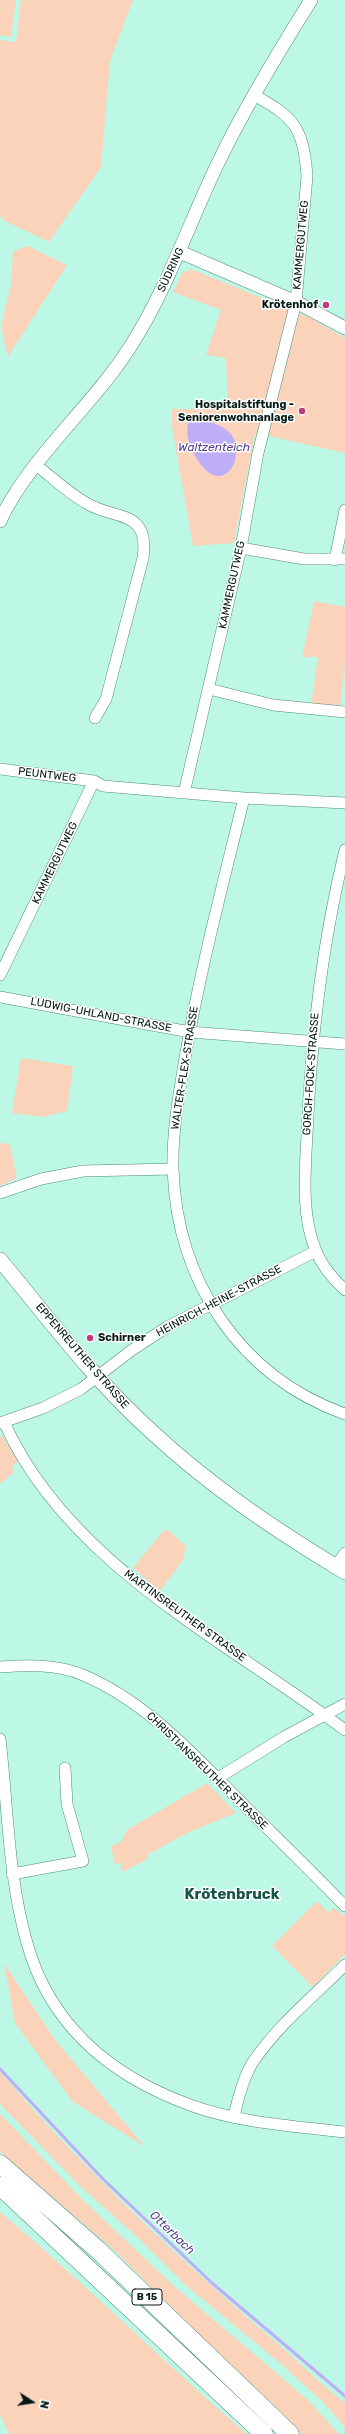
<!DOCTYPE html>
<html>
<head>
<meta charset="utf-8">
<style>
	body { margin:0 }
	#map { position:relative; width:345px; height:2434px; overflow:hidden; background:#bcf8e5; font-family:Rubik,sans-serif }
	canvas { display:block }
	.north { position:absolute; left:12px; top:2382px; width:40px; height:40px; -webkit-text-stroke:3px #fff; paint-order:stroke; rotate:102deg; font-size:11px; font-weight:700; line-height:16px; text-align:center; color:#031a14 }
	.north::after { content:''; display:block; margin:auto; width:14px; height:18px; background:#031a14; clip-path:polygon(50% 0,100% 100%,50% 72%,0 100%) }
</style>
</head>
<body>
<div id="map">
<canvas width="345" height="2434"></canvas>
<div class="north">N</div>
</div>
<script>
const ctx = document.querySelector('canvas').getContext('2d');
ctx.lineJoin = 'round';
function fillPath(path, color) { ctx.fillStyle = color; ctx.fill(path, 'evenodd'); }
function strokePath(path, color, width, dash) { ctx.strokeStyle = color; ctx.lineWidth = width; ctx.lineCap = dash ? 'butt' : 'round'; ctx.setLineDash(dash || []); ctx.stroke(path); }
function drawText(font, color, halo, rows, align = 'center') {
  ctx.font = font + ' Rubik,sans-serif'; ctx.lineWidth = 3; ctx.setLineDash([]); ctx.textBaseline = 'middle'; ctx.strokeStyle = halo; ctx.fillStyle = color; for (const [text, x, y, turn = 0] of rows) {
    ctx.save(); ctx.translate(x, y); ctx.rotate((+turn || 0) * Math.PI / 180); ctx.textAlign = isNaN(turn) ? turn : align; if (halo) ctx.strokeText(text, 0, 0); ctx.fillText(text, 0, 0); ctx.restore();
  }
}
fillPath(new Path2D(`
	M0,0h16l-5,37 -11,-2z
	M21,0h112l-23,61 -9,106 -52,75 -46,-22 -3,-5v-175l16,2z
	M28,246l39,19 -59,92 -7,-30 10,-42 2,-34z
	M191,269l120,49 34,20v115l-90,-20 -21,110 -41,3 -21,-119v-18h56l-2,-51 -20,-3 15,-45 -48,-18 9,-19z
	M314,601l31,6v55l-5,45 -29,-2 7,-48h-16z
	M21,1058l52,8 -6,45 -23,6 -32,-4z
	M0,1143l10,1 7,34 -17,8z
	M0,1436l3,1 15,25 -6,5 2,5 -14,12z
	M164,1530h4l18,16 -3,14 -23,31 -27,-23z
	M207,1783l29,30 -49,20 -40,22 1,4 -26,13 -2,-10 -5,3 -4,-19 10,-4 6,-12z
	M317,1901l11,11 6,-4 11,9v37l-32,33 -41,-41z
	M4,1963l52,78 89,106 -73,-46 -57,-78z
	M0,2072c85,99 180,188 279,273 22,19 43,40 66,58v24l-23,-26 -42,-38 -92,-76 -53,-52 -55,-49 -80,-82z
	M0,2114l84,87 91,86 133,113 31,34h-37l-30,-26 -157,-157 -115,-99z
	M0,2212c85,71 163,150 247,222h-238l-9,-19z`), '#fad3ba');
fillPath(new Path2D(`
	M189,416c9,0 15,3 24,7 5,2 12,5 16,9 20,19 -4,68 -30,30 -11,-16 -14,-27 -10,-46z`), '#bdaef7');
strokePath(new Path2D(`
	M0,2069l102,109 110,105 133,113`), '#bdaef7', 3);
const minor = new Path2D(`
	M36,465c17,13 33,29 52,39 27,16 62,5 55,54l-37,141 -11,19
	M241,548l63,11h41
	M335,560l10,-50
	M209,689l64,16 72,7
	M0,769l94,12 9,5 141,12 101,5
	M184,793l57,-245 17,-95 38,-151 11,-126c-4,-49 -12,-58 -53,-81
	M244,798c-21,86 -44,172 -59,260 -6,36 -13,75 -12,111 4,112 66,207 172,245
	M345,850c-23,94 -34,188 -38,285 -2,37 -6,81 9,116 6,15 17,28 29,39
	M0,975l94,-194
	M0,997l190,35 155,12
	M0,1193l41,-14 42,-8 90,-2
	M4,1422c63,142 223,219 341,308
	M0,1423l43,-15 38,-19 51,-39 35,-23 149,-76
	M336,1566l9,-13
	M0,1667c28,-2 57,-3 83,8 62,26 109,78 155,124 36,36 72,71 107,107
	M0,1739c8,68 8,138 27,204 23,83 84,133 163,162 49,18 104,21 155,27
	M218,1778l66,-41 61,-33
	M12,1874l71,-13 -16,-57 -2,-36
	M234,2117c4,-19 9,-39 19,-55 25,-37 61,-66 92,-97`);
const tertiary = new Path2D(`
	M180,252l116,50 49,26
	M0,521c29,-63 92,-114 130,-174 38,-59 59,-125 90,-188 26,-54 59,-108 91,-159`);
const secondary = new Path2D(`
	M0,1260c49,59 95,121 152,172 59,55 125,99 193,140`);
const trunk = new Path2D(`
	M0,2164l98,86 192,184
	M0,2186l264,248`);
strokePath(minor, '#508a79', 12);
strokePath(tertiary, '#508a79', 14);
strokePath(secondary, '#508a79', 16);
strokePath(trunk, '#508a79', 19);
strokePath(minor, '#fff', 11);
strokePath(tertiary, '#fff', 13);
strokePath(secondary, '#fff', 15);
strokePath(trunk, '#fff', 18);
for (const [x, y, r, color] of [
	[326,305,4,"#c03b7e"],
	[302,411,4,"#c03b7e"],
	[90,1338,4,"#c03b7e"]
]) { const dot = new Path2D(); dot.arc(x, y, r, 0, 2 * Math.PI); ctx.fillStyle = color; ctx.fill(dot); strokePath(dot, '#fff', 1.5); }
for (const [x, y, w] of [
	[147,2297,30]
]) { const box = new Path2D(); box.roundRect(x - w / 2, y - 8, w, 16, 3); ctx.fillStyle = '#fff'; ctx.fill(box); strokePath(box, '#031a14', 1); }
drawText('bold 10px', '#031a14', null, [
	["B 15",147,2297]
]);
drawText('11px', '#031a14', '#fff', [
	["KAMMERGUTWEG",301,245,-85],
	["SÜDRING",171,270,-65],
	["KAMMERGUTWEG",232,585,-78],
	["PEUNTWEG",47,775,7],
	["KAMMERGUTWEG",55,863,-64],
	["LUDWIG-UHLAND-STRASSE",101,1015,11],
	["WALTER-FLEX-STRASSE",185,1068,-81],
	["GORCH-FOCK-STRASSE",311,1074,-86],
	["HEINRICH-HEINE-STRASSE",219,1301,-28],
	["EPPENREUTHER STRASSE",82,1356,49],
	["MARTINSREUTHER STRASSE",185,1616,36],
	["CHRISTIANSREUTHER STRASSE",207,1771,44]
]);
drawText('bold 11px', '#031a14', '#fff', [
	["Krötenhof",318,305],
	["Hospitalstiftung -",294,405],
	["Seniorenwohnanlage",294,418],
	["Schirner",98,1338,"left"]
], 'right');
drawText('italic 12px', '#563e92', '#fff', [
	["Waltzenteich",214,448],
	["Otterbach",172,2233,44]
]);
drawText('bold 15px', '#175446', '#fff', [
	["Krötenbruck",232,1895]
]);
</script>
</body>
</html>
